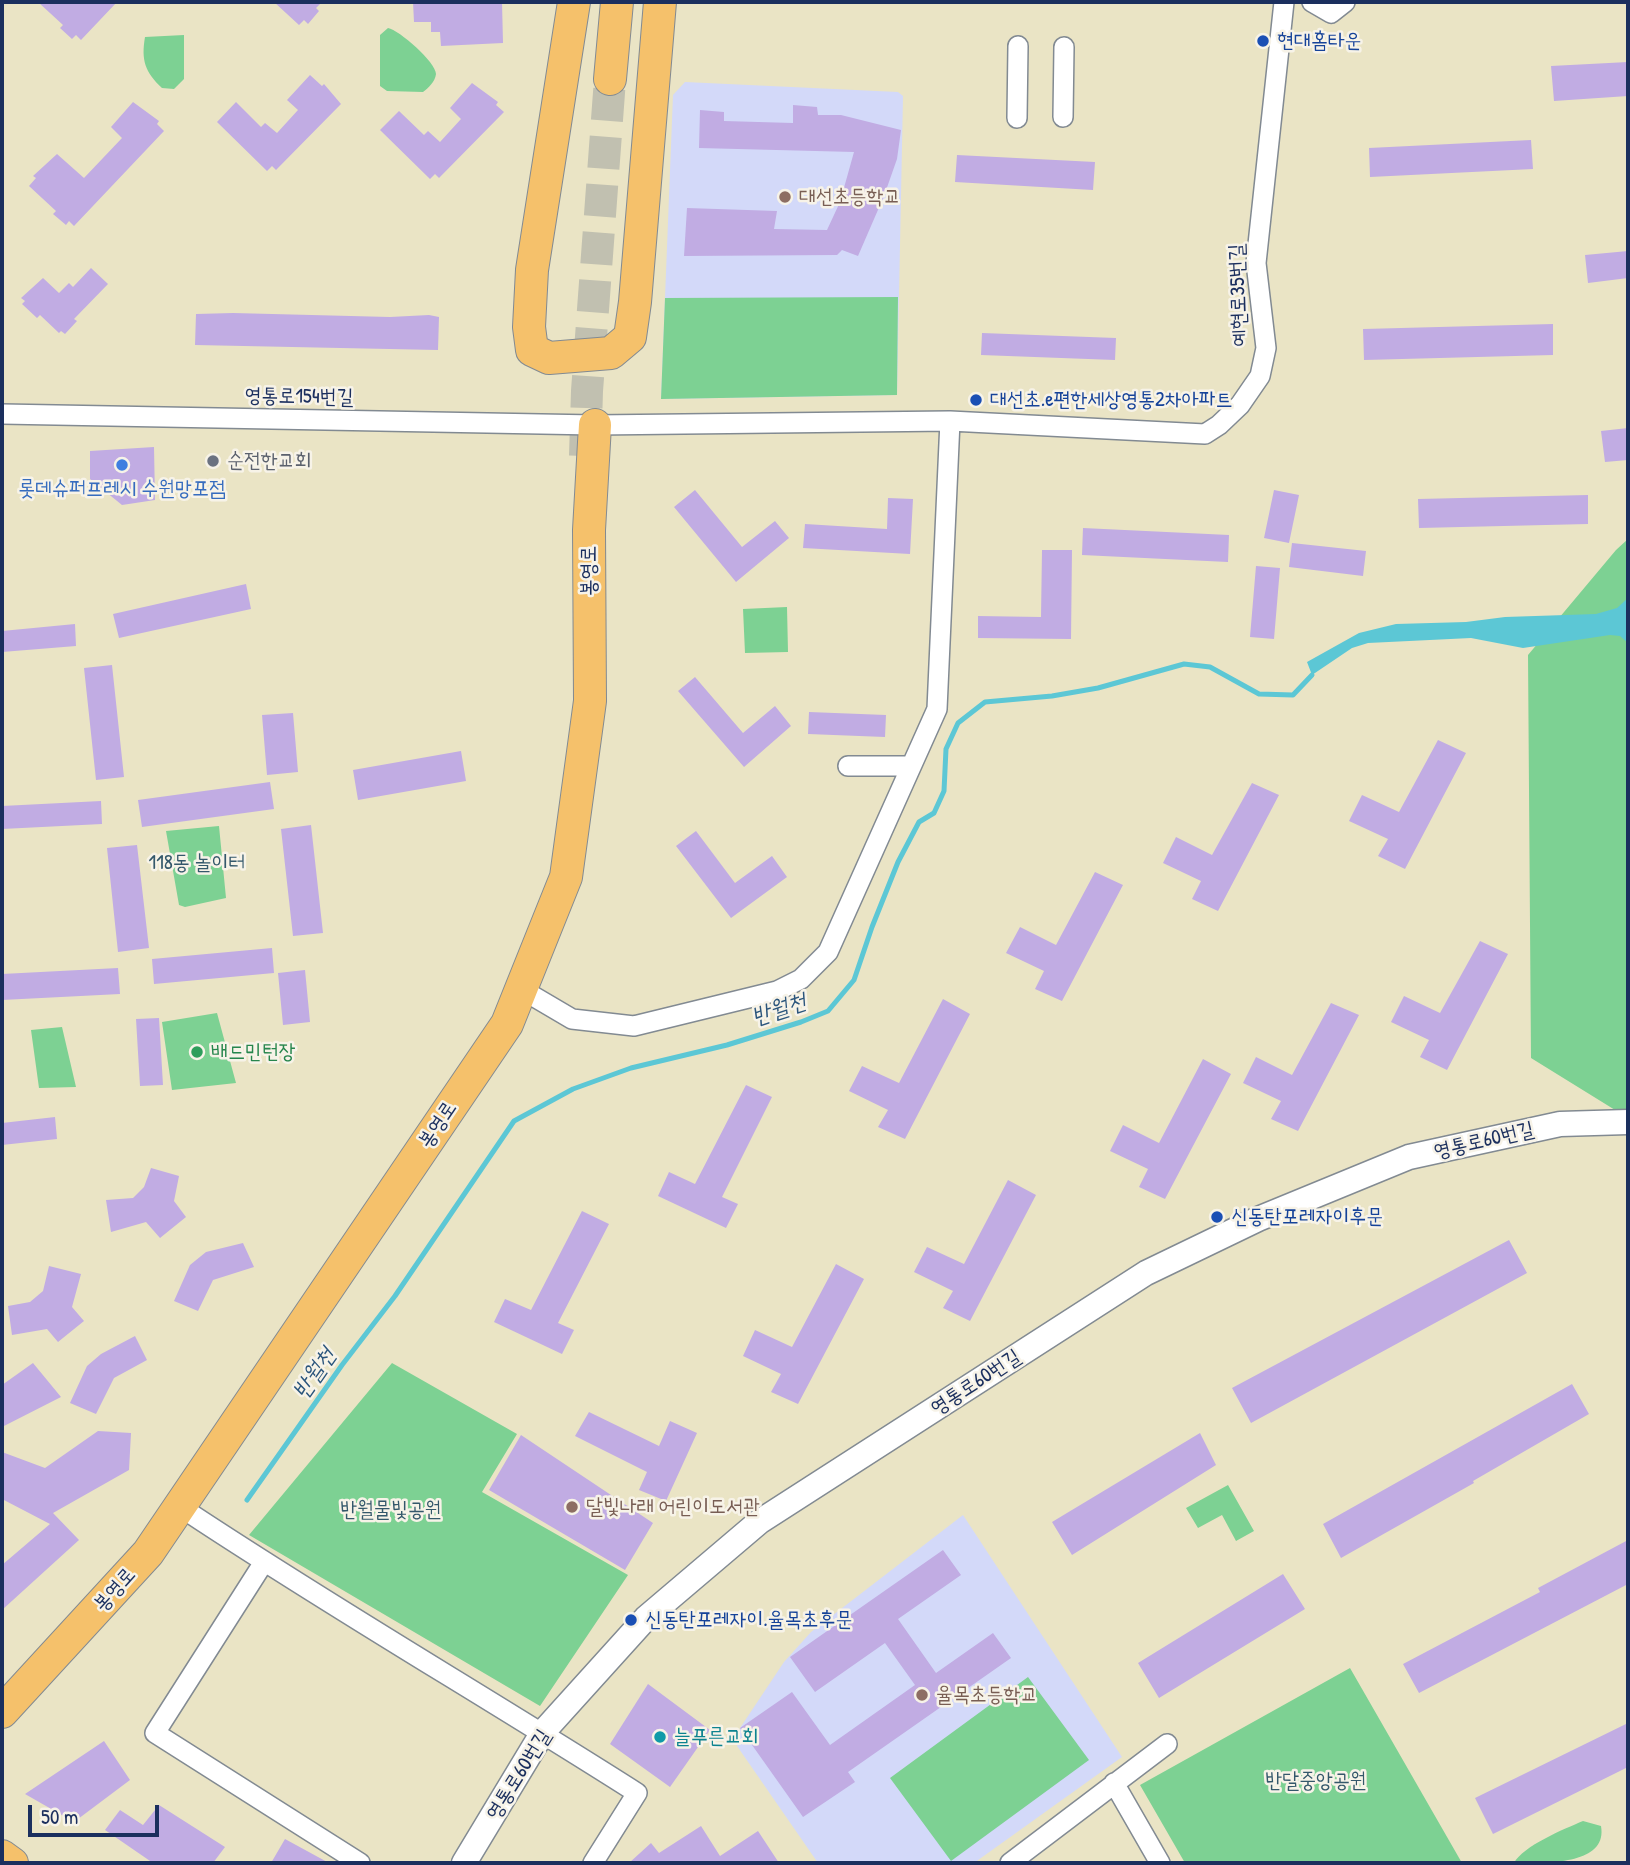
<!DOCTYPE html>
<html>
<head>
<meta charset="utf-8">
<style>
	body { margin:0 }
	#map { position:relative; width:1630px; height:1865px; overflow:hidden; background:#eae4c5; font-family:"Patrick Hand",sans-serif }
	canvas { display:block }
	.frame { position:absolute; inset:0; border:4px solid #1b2f5e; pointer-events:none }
	.scale { position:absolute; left:28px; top:1805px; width:131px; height:32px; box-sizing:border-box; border:4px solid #1b2f5e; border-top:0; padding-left:9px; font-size:21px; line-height:24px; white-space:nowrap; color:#1b2f5e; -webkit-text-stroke:5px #f7f3e8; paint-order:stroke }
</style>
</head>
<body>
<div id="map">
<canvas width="1630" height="1865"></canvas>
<div class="frame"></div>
<div class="scale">50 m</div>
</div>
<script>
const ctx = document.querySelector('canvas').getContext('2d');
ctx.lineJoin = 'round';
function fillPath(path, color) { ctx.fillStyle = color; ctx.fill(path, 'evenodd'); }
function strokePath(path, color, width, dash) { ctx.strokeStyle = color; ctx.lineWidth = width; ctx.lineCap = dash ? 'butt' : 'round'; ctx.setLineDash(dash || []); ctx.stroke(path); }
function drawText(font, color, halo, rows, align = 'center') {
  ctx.font = font + ' "Patrick Hand","Poor Story",sans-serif'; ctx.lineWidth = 5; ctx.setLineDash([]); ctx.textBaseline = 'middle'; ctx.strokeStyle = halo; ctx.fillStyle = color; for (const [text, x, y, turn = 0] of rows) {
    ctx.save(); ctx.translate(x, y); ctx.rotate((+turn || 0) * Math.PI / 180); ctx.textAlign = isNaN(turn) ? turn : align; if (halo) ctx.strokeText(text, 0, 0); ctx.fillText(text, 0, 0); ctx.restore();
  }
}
fillPath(new Path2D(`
	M685,82l213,10 5,4 -6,299 -236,4 12,-304z
	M963,1515l159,242 -148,106h-156l-81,-117 3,-18 44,-66 27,-30z`), '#d3d9f9');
fillPath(new Path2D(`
	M388,28c11,2 48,34 48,46 -1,8 -8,14 -13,18l-36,-1 -7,-5v-51z
	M184,35v44l-10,10 -12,-1c-17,-16 -21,-28 -17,-51z
	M898,297l-1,98 -236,4 4,-101z
	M1628,539v579l-97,-60 -3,-403 88,-105z
	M787,607l1,45 -43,1 -2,-44z
	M219,826l7,72 -41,9 -6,-2 -13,-74z
	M217,1013l19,70 -64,7 -10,-68z
	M62,1027l14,60 -37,1 -8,-58z
	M392,1363l125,71 -35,58 146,83 -88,131 -291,-171z
	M1228,1485l26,46 -18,10 -14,-26 -24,13 -12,-20z
	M1350,1668l112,195h-277l-45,-78z
	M1028,1677l61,83 -138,101 -61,-83z
	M1583,1821l18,5c7,39 -54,37 -87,37 9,-17 50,-34 69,-42z`), '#7dd193');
fillPath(new Path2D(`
	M1628,598v45l-8,-7 -10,-1 -87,13 -52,-10 -103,5 -16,5 -40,27 -5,-13 52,-29 37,-9 70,-2 39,-5 91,-3 21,-6z`), '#5cc7d5');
strokePath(new Path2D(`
	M247,1500l95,-135 53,-69 119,-175 59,-32 58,-21 96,-23 74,-23 27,-11 26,-31 18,-53 26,-65 21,-40 15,-9 10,-22 2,-42 12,-26 27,-21 67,-6 46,-8 86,-24 26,3 49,27 34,1 19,-20`), '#5cc7d5', 5);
fillPath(new Path2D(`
	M38,2h79l-36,38 -5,-5 -4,4 -12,-11 3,-3z
	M274,2h48l-6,6 3,3 -11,13 -4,-4 -5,5z
	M413,2h89l1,41 -62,3 -1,-14h-9v-10h-17z
	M1628,62v34l-74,5 -3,-35z
	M310,75l12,11 2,-2 17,20 -65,66 -4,-4 -5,5 -50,-49 19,-20 25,25 4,-4 12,10 21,-23 -11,-10z
	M472,83l26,19 -2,3 8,7 -65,66 -4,-4 -5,5 -50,-49 19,-19 25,24 4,-4 12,11 21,-23 -11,-11z
	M133,102l26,19 -2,3 7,7 -90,95 -5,-5 -3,4 -13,-11 3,-3 -27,-25 7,-8 -3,-2 24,-22 27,24 38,-40 -11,-11z
	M793,105l24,2 1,8h23l60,15 -4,29 -13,37 -26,60 -16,-6 -5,5 -153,1 3,-48 90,3 -3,18 53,1 13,-28 14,-50 -155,-4 1,-38 24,2v9l69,2z
	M1531,140l2,29 -163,8 -1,-29z
	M957,155l138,7 -2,28 -138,-8z
	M1628,251v27l-40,5 -3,-28z
	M91,268l17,16 -34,35 3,2 -12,13 -4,-3 -2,2 -19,-18 -3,3 -15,-14 3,-3 -4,-3 22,-20 16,15 10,-10 4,4z
	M233,313l157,4 39,-2 10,2 -1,33 -243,-5 1,-31z
	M1553,324v31l-189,5 -1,-31z
	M982,333l134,5 -1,22 -134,-5z
	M1628,428v32l-23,2 -4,-31z
	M154,447l1,53 -33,5 -32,-26v-28z
	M695,490l47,57 33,-26 14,17 -53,44 -62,-75z
	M1274,490l25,5 -10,48 -25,-5z
	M1588,495v29l-169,4 -1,-29z
	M888,498l25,1 -3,55 -107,-6 2,-24 82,5z
	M1083,528l146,7 -1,27 -146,-7z
	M1292,543l74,8 -3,25 -74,-9z
	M1042,550h30l-1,89 -93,-1v-22l63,1z
	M1256,566l24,2 -6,71 -24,-2z
	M246,584l5,25 -132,29 -6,-24z
	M75,624l1,22 -74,6v-21z
	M112,665l12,112 -28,3 -12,-112z
	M695,677l48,56 32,-27 16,20 -47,41 -66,-76z
	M809,712l77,3 -1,22 -77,-3z
	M293,713l5,59 -31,3 -5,-60z
	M1438,740l28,13 -61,116 -27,-13 10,-17 -39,-18 13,-26 37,17z
	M461,751l5,30 -108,19 -5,-30z
	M270,782l4,27 -132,18 -4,-27z
	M1252,783l27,12 -61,116 -26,-12 9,-18 -38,-18 13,-26 36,18z
	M101,801l1,23 -100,5v-23z
	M311,825l12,108 -30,3 -12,-107z
	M696,831l39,52 37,-27 15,21 -56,41 -55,-72z
	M137,845l12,103 -31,4 -11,-104z
	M1095,872l28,13 -61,116 -27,-12 9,-18 -38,-18 14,-26 36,18z
	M1480,941l28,13 -61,116 -27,-13 9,-17 -38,-18 13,-26 36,17z
	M272,948l2,25 -120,11 -2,-25z
	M118,968l2,26 -118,6v-26z
	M305,970l5,52 -27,3 -5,-52z
	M943,999l27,15 -65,125 -27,-12 10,-17 -39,-19 13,-25 37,17z
	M1331,1003l28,12 -61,116 -27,-12 10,-18 -38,-18 13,-26 36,18z
	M159,1018l4,67 -23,1 -4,-67z
	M1203,1059l28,15 -66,125 -26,-12 9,-18 -38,-18 13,-26 36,18z
	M746,1085l26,12 -50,100 16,7 -12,24 -68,-32 11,-24 26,12z
	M55,1117l2,22 -55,6v-22z
	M151,1168l28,8 -5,25 12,16 -26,21 -14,-16 -35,10 -5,-32 27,-2 11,-11z
	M1008,1180l28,15 -66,126 -27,-13 10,-17 -39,-19 13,-25 37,17z
	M582,1211l27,13 -51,99 16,7 -12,24 -68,-32 11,-23 26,11z
	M1509,1240l18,33 -276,150 -19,-35z
	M243,1243l11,24 -41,13 -15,31 -24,-10 16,-36 16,-13z
	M836,1264l28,15 -66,125 -27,-12 10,-18 -38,-18 12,-26 37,17z
	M49,1266l32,8 -9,33 12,14 -26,21 -11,-13 -35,6 -4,-29 22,-4 13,-11z
	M135,1336l12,24 -33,18 -18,36 -26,-11 17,-37 14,-12z
	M33,1363l28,34 -59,30v-42z
	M1572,1384l17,30 -116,67 1,2 -133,75 -18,-34z
	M589,1412l70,34 11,-25 27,12 -31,68 -27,-11 8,-18 -72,-36z
	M98,1431l33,2 -2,37 -76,43 26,27 -77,70v-45l48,-41 -48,-25v-47l43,16z
	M1200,1433l16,32 -144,90 -20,-33z
	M521,1435l132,88 -28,47 -136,-80z
	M1628,1540v44l-209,109 -16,-29 137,-72 -2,-4z
	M943,1550l18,25 -63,44 38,54 57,-40 18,25 -163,114 7,10 -52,35 -63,-89 52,-36 38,53 85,-60 -30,-42 -70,49 -25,-35z
	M1283,1574l22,35 -146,89 -21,-35z
	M648,1684l62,46 -40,57 -60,-43z
	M1628,1723v44l-135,67 -18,-36z
	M104,1741l26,39 -56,42 -49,-28z
	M159,1805l66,42 -12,16h-60l-48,-33 15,-20 23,15z
	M701,1826l19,30 38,-25 21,32h-150l22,-20 8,10z
	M285,1839l44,24h-58z`), '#c1ace3');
strokePath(new Path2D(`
	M585,456l2,-65 23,-312`), '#c1c0b0', 32, [32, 16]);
const minor = new Path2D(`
	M1312,2l19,11 14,-11
	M1063,117l1,-70
	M1017,118l1,-72
	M2,414l593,11 355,-4 255,13 14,-9 21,-20 20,-29 6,-28 -10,-85 28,-261
	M848,766h63
	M521,989l51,30 62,7 143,-35 24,-12 27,-27 109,-243 13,-288
	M179,1506c150,100 306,190 458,287l-44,70
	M264,1562l-109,171 205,130
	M1114,1783l46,80
	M1010,1863l157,-119`);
const tertiary = new Path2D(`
	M464,1863l79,-131 103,-114 113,-96 387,-249 112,-54 151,-62 151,-33 68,-2`);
const primary = new Path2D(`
	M2,1855l11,8`);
const trunk = new Path2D(`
	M574,2l-42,268 -3,57 3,23 17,8 62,-5 19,-16 5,-35 25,-300
	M610,79l7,-77
	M2,1712l146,-159 359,-529 59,-147 24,-176 -1,-171 6,-105`);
strokePath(minor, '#828a92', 22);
strokePath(tertiary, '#828a92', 27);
strokePath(primary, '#828a92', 32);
strokePath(trunk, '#828a92', 34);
strokePath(minor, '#fff', 19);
strokePath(tertiary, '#fff', 24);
strokePath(primary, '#f5c16b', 30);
strokePath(trunk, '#f5c16b', 32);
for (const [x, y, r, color] of [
	[1263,41,7,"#1a4fb4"],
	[785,197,7,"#8d6e63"],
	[976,400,7,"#1a4fb4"],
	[213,461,7,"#6b7280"],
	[122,465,7,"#3f7fe0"],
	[197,1052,7,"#2e9e5b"],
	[1217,1217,7,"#1a4fb4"],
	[572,1507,7,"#8d6e63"],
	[631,1620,7,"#1a4fb4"],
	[922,1695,7,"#8d6e63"],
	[660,1737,7,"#0f9aa8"]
]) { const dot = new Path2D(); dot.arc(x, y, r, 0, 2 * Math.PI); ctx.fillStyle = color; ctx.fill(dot); strokePath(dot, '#f7f3e8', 2.5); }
drawText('21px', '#164399', '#f7f3e8', [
	["현대홈타운",1277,41],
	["대선초.e편한세상영통2차아파트",990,400],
	["신동탄포레자이후문",1231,1217],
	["신동탄포레자이.율목초후문",645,1620]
], 'left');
drawText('21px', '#785e54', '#f7f3e8', [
	["대선초등학교",799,197],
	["달빛나래 어린이도서관",586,1507],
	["율목초등학교",936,1695]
], 'left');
drawText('21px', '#1b2f5e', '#f7f3e8', [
	["예현로35번길",1239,295,-92],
	["영통로154번길",299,397,1],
	["봉영로",589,571,-90],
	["봉영로",438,1125,-56],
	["영통로60번길",1484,1141,-13],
	["영통로60번길",976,1383,-33],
	["봉영로",115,1590,-48],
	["영통로60번길",519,1775,-58]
]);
drawText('21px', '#5b616d', '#f7f3e8', [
	["순전한교회",227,461]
], 'left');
drawText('21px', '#366cbe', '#f7f3e8', [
	["롯데슈퍼프레시 수원망포점",122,489]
]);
drawText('21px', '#34586b', '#f7f3e8', [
	["118동 놀이터",197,863],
	["반월물빛공원",391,1510],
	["반달중앙공원",1316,1781]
]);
drawText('21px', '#27864d', '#f7f3e8', [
	["배드민턴장",211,1052]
], 'left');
drawText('21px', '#0d838f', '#f7f3e8', [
	["늘푸른교회",674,1737]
], 'left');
drawText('italic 23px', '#2b557c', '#f7f3e8', [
	["반월천",779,1010,-18],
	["반월천",315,1374,-55]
]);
</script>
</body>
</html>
